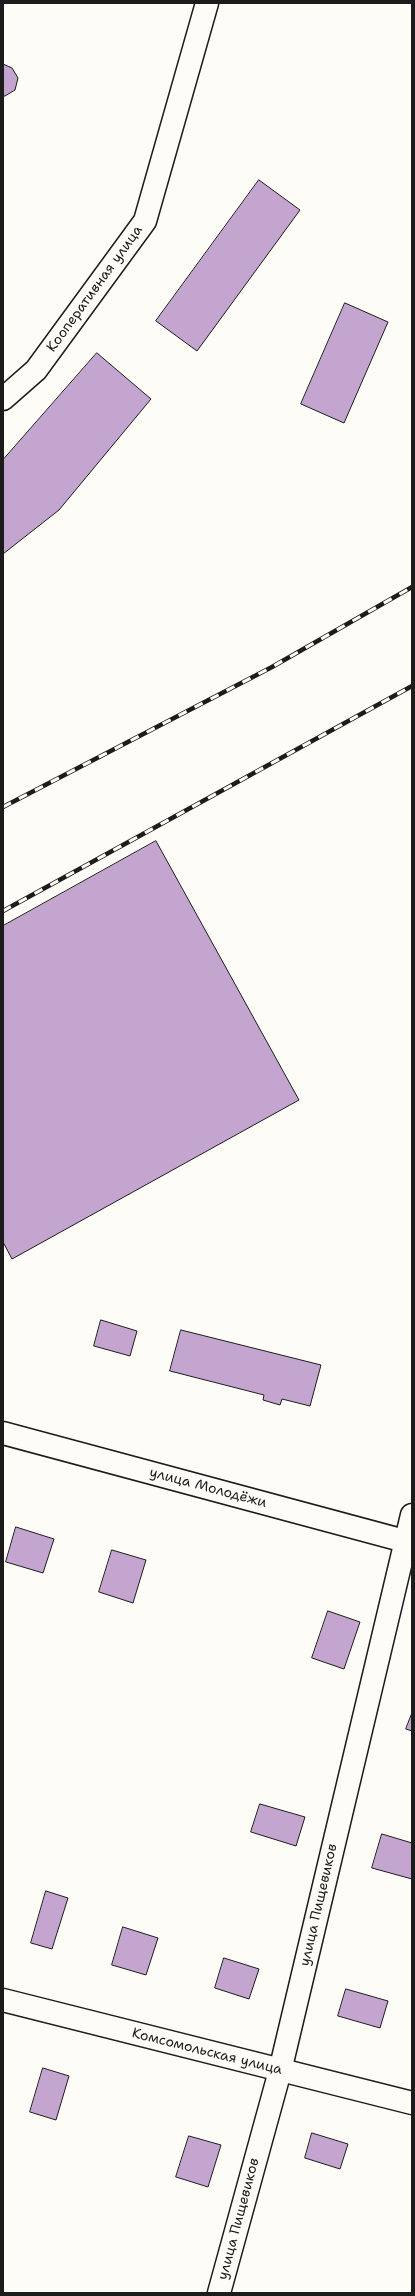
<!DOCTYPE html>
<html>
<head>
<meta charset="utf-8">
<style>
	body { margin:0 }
	#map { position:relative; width:415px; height:2296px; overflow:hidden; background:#fdfcf7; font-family:"Shantell Sans",sans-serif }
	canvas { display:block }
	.frame { position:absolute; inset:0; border:4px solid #1c1c1c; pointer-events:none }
</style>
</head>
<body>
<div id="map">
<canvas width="415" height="2296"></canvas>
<div class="frame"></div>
</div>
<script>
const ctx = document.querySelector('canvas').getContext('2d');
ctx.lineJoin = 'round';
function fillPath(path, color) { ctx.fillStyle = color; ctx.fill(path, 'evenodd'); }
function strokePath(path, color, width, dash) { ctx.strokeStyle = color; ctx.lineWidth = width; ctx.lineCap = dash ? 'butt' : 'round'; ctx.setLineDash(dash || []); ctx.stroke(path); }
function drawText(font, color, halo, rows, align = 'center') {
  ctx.font = font + ' "Shantell Sans",sans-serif'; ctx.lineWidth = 3.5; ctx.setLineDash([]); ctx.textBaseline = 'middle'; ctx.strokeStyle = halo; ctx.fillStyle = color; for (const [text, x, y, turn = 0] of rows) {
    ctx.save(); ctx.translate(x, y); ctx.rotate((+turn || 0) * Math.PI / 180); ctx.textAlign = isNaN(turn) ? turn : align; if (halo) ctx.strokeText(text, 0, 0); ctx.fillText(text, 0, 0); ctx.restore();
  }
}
const building = new Path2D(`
	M3,64l9,4 6,10 -3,12 -10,6h-2z
	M259,180l41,30 -103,141 -41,-30z
	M345,303l43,19 -44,101 -43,-19z
	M97,353l54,46 -92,111 -56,44v-94z
	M156,841l143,259 -287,159 -9,-17v-316z
	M101,1320l36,11 -7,25 -36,-10z
	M181,1330l140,35 -11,41 -28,-7 -2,6 -17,-5 1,-5 -94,-24z
	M16,1527l38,12 -11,34 -37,-11z
	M112,1550l34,10 -13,43 -34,-11z
	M328,1611l32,11 -16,47 -32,-11z
	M412,1713v18l-6,-2z
	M260,1804l45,13 -9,29 -45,-14z
	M382,1834l30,9v36l-40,-11z
	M46,1891l22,7 -16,51 -21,-6z
	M123,1927l35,11 -12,37 -34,-10z
	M224,1958l35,11 -10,30 -34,-11z
	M346,1989l42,12 -8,27 -42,-12z
	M43,2068l26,8 -13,44 -26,-8z
	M312,2133l36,11 -8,25 -35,-11z
	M189,2136l32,9 -13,42 -32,-10z`);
fillPath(building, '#c4a5d0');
strokePath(building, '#1c1c1c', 1);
const street = new Path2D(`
	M3,399l33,-29 109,-149 62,-218
	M3,1433l409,110
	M3,2000l409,103`);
const secondary = new Path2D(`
	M219,2293l61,-222 132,-556`);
strokePath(street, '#1c1c1c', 25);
strokePath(secondary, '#1c1c1c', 25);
strokePath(street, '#fdfcf7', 22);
strokePath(secondary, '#fdfcf7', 22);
const rail = new Path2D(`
	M3,807l269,-140 140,-80
	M3,911l409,-225`);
strokePath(rail, '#1c1c1c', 4.5);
strokePath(rail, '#fdfcf7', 3, [9]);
drawText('14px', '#1c1c1c', '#fdfcf7', [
	["Кооперативная улица",95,289,-54],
	["улица Молодёжи",208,1488,15],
	["улица Пищевиков",319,1905,-77],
	["Комсомольская улица",207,2052,14],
	["улица Пищевиков",239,2219,-75]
]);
</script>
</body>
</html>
